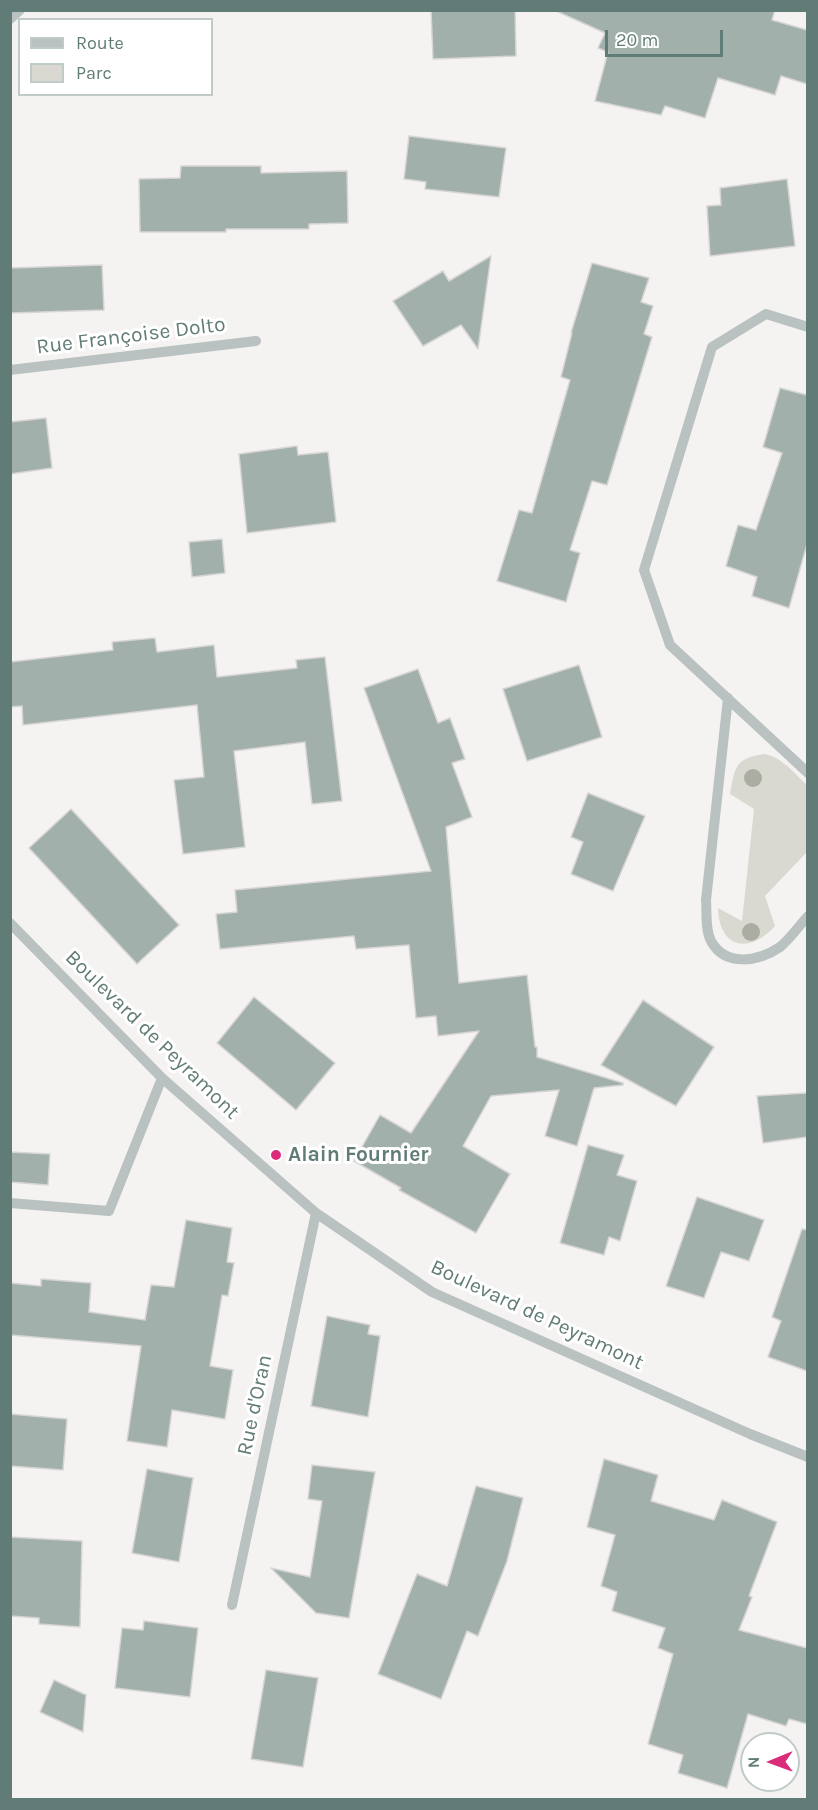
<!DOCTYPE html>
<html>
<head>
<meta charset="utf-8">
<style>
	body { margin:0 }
	#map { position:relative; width:818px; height:1810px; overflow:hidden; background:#f5f3f2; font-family:Karla,sans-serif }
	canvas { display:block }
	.frame { position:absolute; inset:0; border:12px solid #617c76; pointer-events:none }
	.legend { position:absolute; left:18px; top:18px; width:195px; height:78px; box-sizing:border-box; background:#fff; border:2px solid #c0cbc8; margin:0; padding:8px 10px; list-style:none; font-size:18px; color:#617c76 }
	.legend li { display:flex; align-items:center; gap:12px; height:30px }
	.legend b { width:30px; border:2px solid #c0cbc8 }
	.north { position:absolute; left:740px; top:1732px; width:60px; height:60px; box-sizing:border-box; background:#fff; border:2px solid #c0cbc8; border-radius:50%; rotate:269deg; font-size:16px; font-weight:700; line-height:24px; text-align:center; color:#617c76 }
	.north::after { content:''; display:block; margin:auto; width:21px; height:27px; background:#db2c7a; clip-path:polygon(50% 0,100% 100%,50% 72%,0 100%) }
	.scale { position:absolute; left:605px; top:30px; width:118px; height:27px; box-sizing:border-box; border:3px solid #617c76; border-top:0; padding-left:8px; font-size:18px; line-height:21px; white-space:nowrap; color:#617c76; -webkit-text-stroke:4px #fff; paint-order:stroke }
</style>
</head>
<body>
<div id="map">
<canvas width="818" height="1810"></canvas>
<div class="frame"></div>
<ul class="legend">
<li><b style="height:8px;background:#b9c2c0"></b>Route</li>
<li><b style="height:16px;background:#dad9d1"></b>Parc</li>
</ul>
<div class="north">N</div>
<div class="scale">20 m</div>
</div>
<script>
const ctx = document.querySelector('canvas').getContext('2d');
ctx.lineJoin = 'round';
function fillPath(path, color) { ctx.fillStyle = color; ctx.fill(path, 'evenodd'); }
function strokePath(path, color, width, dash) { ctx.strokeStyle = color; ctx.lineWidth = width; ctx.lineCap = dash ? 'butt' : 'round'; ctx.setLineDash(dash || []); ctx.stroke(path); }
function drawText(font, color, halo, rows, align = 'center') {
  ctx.font = font + ' Karla,sans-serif'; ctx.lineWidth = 6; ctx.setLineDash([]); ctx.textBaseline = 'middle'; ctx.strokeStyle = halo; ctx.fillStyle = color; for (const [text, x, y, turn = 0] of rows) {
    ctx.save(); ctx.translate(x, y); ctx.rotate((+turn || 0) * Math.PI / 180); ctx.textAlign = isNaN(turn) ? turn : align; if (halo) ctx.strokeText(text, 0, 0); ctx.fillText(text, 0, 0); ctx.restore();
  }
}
fillPath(new Path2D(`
	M765,754c18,4 29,19 42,31v67l-42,44 10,30c-26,29 -56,22 -57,-18l24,13 12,-112 -24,-15c5,-26 4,-36 35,-40z`), '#dad9d1');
const building = new Path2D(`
	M431,10h84l1,46 -83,3z
	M554,10h221l-3,10 35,10v54l-26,-8 -6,19 -57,-17 -13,40 -40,-12 -4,9 -66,-14 13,-49 -10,-4 7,-15z
	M409,136l97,12 -7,49 -74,-8 1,-7 -22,-3z
	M181,166h80v7l86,-2 1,52 -39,1v5h-83v3h-86l-1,-53 41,-1z
	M787,179l8,67 -85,10 -3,-50 14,-1 -1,-17z
	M491,256l-13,93 -17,-24 -38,21 -30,-45 50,-30 6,10z
	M592,263l57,15 -8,24 12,4 -9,28 8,3 -45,148 -15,-4 -22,69 10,3 -14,49 -69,-21 22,-71 13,3 38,-133 -9,-3 11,-44h-1z
	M102,265l2,45 -94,3v-45z
	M780,388l27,7v149l-18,64 -37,-12 5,-19 -31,-11 12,-41 18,5 26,-77 -19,-6z
	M46,418l6,50 -42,6v-52z
	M297,446l1,9 30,-3 8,70 -89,11 -8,-79z
	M222,539l3,34 -33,4 -3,-35z
	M155,638l2,14 57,-7 3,32 80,-9 -1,-8 29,-3 17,144 -30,3 -7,-62 -71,9 11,96 -62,7 -9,-74 30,-3 -7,-72 -174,20 -1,-19 -12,1v-45l103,-12 -1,-8z
	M579,665l23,72 -75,24 -24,-72z
	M418,669l20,54 12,-5 15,41 -13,4 20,54 -26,10 13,156 68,-8 8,72h2v10l86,26v2l-29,3 -17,58 -32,-10 14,-46 -68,6 -28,50 47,28 -34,59 -77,-43 2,-2 -47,-27 26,-46 31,18 68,-102 -41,5 -2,-20 -20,2 -7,-73 -53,4 -2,-13 -134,13 -4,-35 21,-2 -2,-22 196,-19 -67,-183z
	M588,793l57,23 -32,75 -42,-17 12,-32 -12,-5z
	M71,809l108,116 -42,39 -108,-116z
	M254,997l81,66 -39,47 -79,-67z
	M643,1000l71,47 -38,59 -75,-41z
	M807,1093v44l-44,6 -6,-47z
	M588,1145l36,10 -7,20 20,6 -17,60 -11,-4 -5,18 -44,-12z
	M10,1152l40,2 -2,31 -38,-3z
	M697,1197l67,23 -15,41 -28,-9 -17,46 -38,-12z
	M186,1220l46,8 -5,34 7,1 -6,33 -6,-1 -12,71 23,4 -8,49 -53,-9 -5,37 -40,-6 14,-95 -131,-11v-52l31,3v-7l50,4 -2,29 56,8 6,-35 23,2z
	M802,1229l5,1v141l-39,-14 13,-36 -9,-4z
	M327,1316l43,9 -2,9 12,2 -12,81 -57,-11z
	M10,1414l57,5 -4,51 -53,-4z
	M604,1459l54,16 -7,26 63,19 8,-20 55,22 -28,74 3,1 -13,33 68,18v76l-18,-5 -3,7 -38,-12 -21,74 -49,-15 5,-18 -35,-11 25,-90 -15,-6 7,-20 -53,-17 5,-19 -16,-6 14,-51 -28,-8z
	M312,1465l63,7 -26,146 -33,-5 -45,-45 39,9 12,-76 -14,-2z
	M147,1469l46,9 -14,84 -47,-9z
	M476,1486l47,12 -16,63 -29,75 -11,-5 -26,68 -63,-25 39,-100 30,12z
	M10,1537l72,4 -2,86 -41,-3v-6l-29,-2z
	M144,1621l54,7 -8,69 -75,-9 7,-60 21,2z
	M266,1670l52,8 -15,89 -52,-8z
	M54,1680l32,15 -3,37 -43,-20z`);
fillPath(building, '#a1b0ab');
strokePath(building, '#d7d5d4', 1.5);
strokePath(new Path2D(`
	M10,19l10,-9
	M808,327l-42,-13 -54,33 -68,223 26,75 138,128
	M10,370l246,-29
	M728,698l-22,202c1,13 -1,30 5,41 14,26 47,21 69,6 10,-8 19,-21 28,-31
	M10,923l152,155 154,135 116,79 318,142 58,23
	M10,1203l99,8 53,-133
	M232,1605l84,-392`), '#b9c2c0', 10);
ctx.fillStyle = '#acada2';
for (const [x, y] of [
	[753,778],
	[751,932]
]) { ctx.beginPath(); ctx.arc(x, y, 9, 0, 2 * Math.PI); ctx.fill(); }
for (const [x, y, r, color] of [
	[276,1155,6,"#db2c7a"]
]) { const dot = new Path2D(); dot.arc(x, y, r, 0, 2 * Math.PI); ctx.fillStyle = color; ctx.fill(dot); strokePath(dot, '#fff', 2); }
drawText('21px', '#617c76', '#fff', [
	["Rue Françoise Dolto",131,336,-7],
	["Boulevard de Peyramont",152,1035,44],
	["Boulevard de Peyramont",537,1315,25],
	["Rue d'Oran",255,1405,-78]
]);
drawText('bold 21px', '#617c76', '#fff', [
	["Alain Fournier",288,1155]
], 'left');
</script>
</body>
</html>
